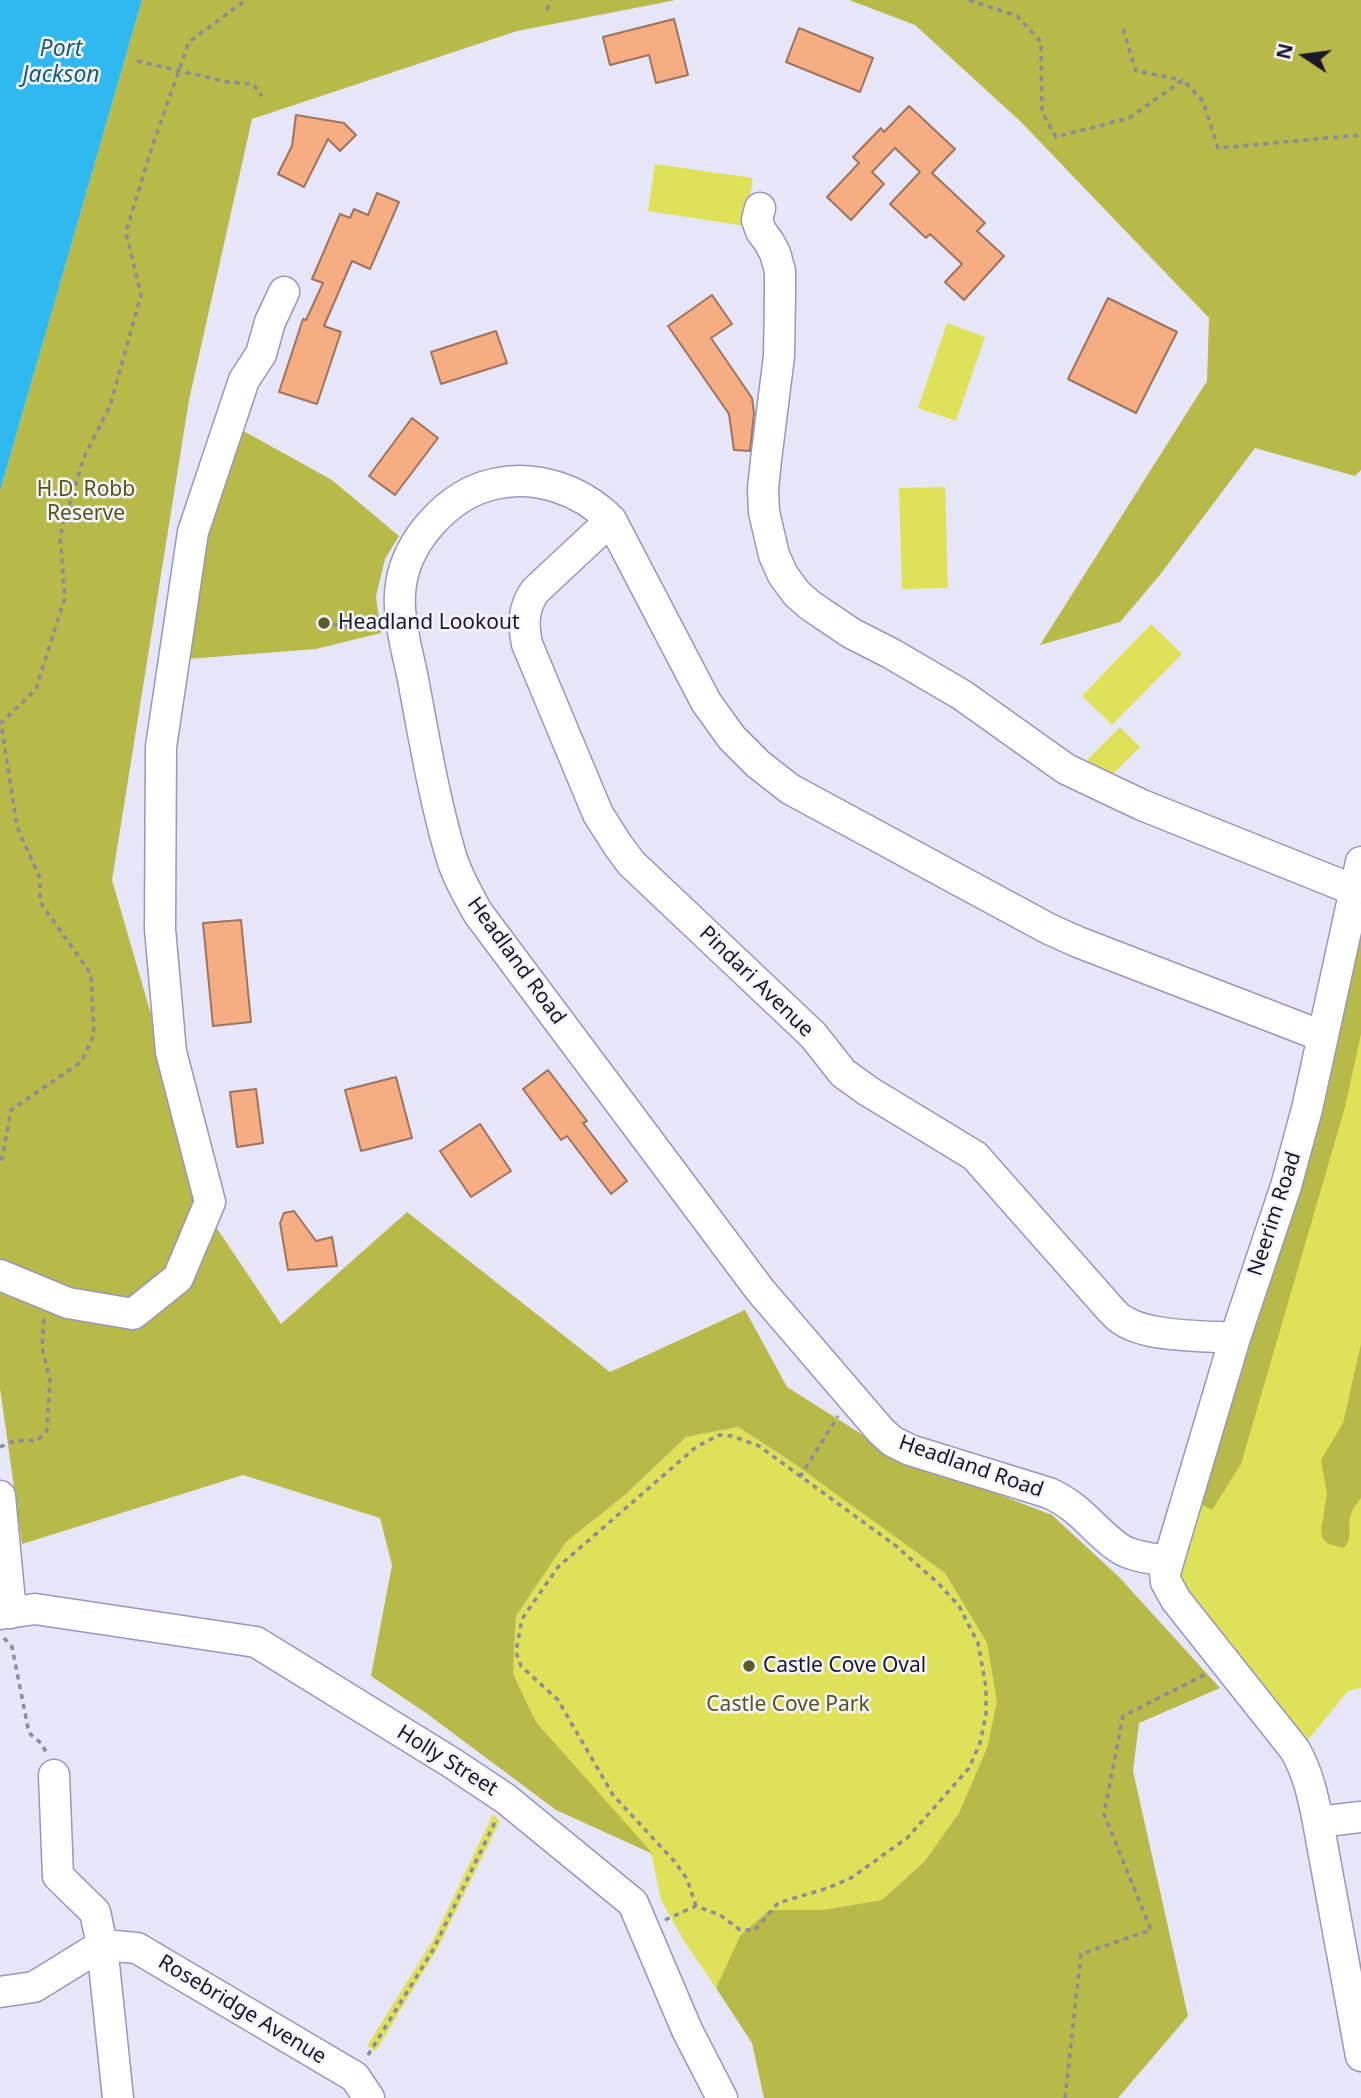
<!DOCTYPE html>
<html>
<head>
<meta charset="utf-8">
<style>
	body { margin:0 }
	#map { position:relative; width:1361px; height:2098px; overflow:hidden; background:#e7e5f8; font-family:"Noto Sans",sans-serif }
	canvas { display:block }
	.north { position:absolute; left:1270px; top:21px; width:70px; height:70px; -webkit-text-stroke:5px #f5f4fd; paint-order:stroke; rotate:283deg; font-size:19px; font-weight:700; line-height:28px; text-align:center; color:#1a1828 }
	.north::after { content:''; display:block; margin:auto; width:24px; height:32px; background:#1a1828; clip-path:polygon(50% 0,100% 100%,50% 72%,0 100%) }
</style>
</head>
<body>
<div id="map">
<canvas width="1361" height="2098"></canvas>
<div class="north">N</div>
</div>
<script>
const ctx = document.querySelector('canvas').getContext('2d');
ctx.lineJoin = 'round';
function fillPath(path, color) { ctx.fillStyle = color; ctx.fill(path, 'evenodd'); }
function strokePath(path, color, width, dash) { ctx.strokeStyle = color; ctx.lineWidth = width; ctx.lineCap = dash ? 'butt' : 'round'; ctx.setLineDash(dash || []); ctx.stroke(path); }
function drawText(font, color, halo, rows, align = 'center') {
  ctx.font = font + ' "Noto Sans",sans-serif'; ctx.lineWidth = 5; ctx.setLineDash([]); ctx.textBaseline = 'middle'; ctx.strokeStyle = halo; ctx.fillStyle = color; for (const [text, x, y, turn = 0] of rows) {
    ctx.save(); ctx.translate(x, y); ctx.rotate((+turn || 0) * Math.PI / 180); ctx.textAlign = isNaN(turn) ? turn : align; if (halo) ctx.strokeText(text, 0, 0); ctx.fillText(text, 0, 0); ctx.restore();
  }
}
fillPath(new Path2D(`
	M655,164l98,14 -8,48 -97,-15z
	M947,323l38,14 -29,84 -38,-13z
	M945,487l3,101 -46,1 -3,-101z
	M1151,624l31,30 -70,71 -30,-29z
	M1120,727l20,20 -33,33 -20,-20z
	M1361,949v739l-13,3 -40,49 -124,-153 -5,-13 2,-11 128,-385z
	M738,1427l51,33 156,113 42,70 11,59 -11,46 -28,65 -35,49 -42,38 -60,10h-53l-29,26 -24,52 -32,-47 -23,-41 -10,-47 -115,-131 -23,-48 3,-58 50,-74 59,-47 61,-58z
	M493,1814l7,7 -61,125 -63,105 -9,-5 66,-106z`), '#dfe258');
fillPath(new Path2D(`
	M142,0h534l-159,31 -265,88 -63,281 -77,480 98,338 71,106 126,-112 203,160 135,-62 42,77 106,67 159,61 67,62 101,111 -81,35 -6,48 55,245 -70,82h-354l-12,-55 -36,-55 24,-52 29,-26h53l60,-10 42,-38 35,-49 28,-65 10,-46 -10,-59 -42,-70 -156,-113 -51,-33 -52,10 -61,58 -59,47 -50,74 -3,58 23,48 117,132 -97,-44 -130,-97 -55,-37 21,-111 -12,-47 -137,-43 -221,69 -22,-156v-897z
	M849,0h512v470l-6,6 -100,-28 -96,128 -39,46 -80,23 167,-264 2,-63 -189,-197 -105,-96z
	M238,428l94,52 67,56 -14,23 -9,37 5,37 -65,16 -129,10 16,-127z
	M1361,929v105l-16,73 -104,357 -29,46 -13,-7 4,-15 114,-355z
	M1361,1344v154c-3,4 -9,11 -10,16 -5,13 4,23 -8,34l-15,-4 -6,-7 -1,-7 6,-36 -6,-34 22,-37z`), '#b7ba48');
fillPath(new Path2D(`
	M0,0h142l-142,491z`), '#30b9ef');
const building = new Path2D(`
	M674,19l14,56 -32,8 -7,-28 -39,10 -7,-28z
	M799,28l74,30 -13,34 -74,-30z
	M909,106l46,43 -23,24 53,50 -8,8 27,25 -40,44 -19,-18 17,-18 -32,-30 -4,4 -36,-34 30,-32 -25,-24 -23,24 12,12 -33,36 -24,-23 32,-34 -6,-6 28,-29 3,4z
	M296,115l48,8 12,12 -16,16 -12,-12 -24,48 -26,-13 14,-28z
	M377,193l22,9 -29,67 -18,-8 -28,65 17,6 -24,72 -38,-12 24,-73 3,1 17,-37 -11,-4 28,-65 10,4 4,-9 14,6z
	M712,295l20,29 -21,14 41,60 2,15 -4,38 -16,-1 -5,-36 -61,-88z
	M1108,298l69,34 -41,81 -68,-34z
	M496,331l11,32 -66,21 -10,-32z
	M412,418l26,20 -43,57 -26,-19z
	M241,920l10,102 -38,4 -10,-103z
	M548,1070l39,51 -4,2 44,58 -16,13 -44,-58 -6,4 -38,-51z
	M396,1077l16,61 -51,13 -16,-61z
	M256,1089l7,54 -26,4 -7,-55z
	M480,1124l31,47 -40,26 -31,-46z
	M294,1211l22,30 16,-4 5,29 -49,4 -8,-47 4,-10z`);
fillPath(building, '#f6ad84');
strokePath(building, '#9d745d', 2);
const minor = new Path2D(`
	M760,208l-3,12 4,11 8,11 6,11 5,18v23l-1,62 -13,104 -3,29 1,23 10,43 9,20 14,19 14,12 40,27 41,21 70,41 104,74 76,36 212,85
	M611,520l-76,71c-12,17 -12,33 -8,53l71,170 19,30 14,19 182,172 30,38 25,18 107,65 136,154c4,4 8,9 13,11 25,16 80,15 111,17
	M1361,862l-54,247 -21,77 -51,152 -70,235 1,9 10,18 119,150c13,23 18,46 23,72l43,234
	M0,1275l68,28 65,11 45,-36 32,-76 -39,-150 -11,-123 1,-182 32,-215 51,-152 17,-26 9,-32 14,-30
	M0,1496l11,117
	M1167,1561c-15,-3 -35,-4 -48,-13 -26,-18 -38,-41 -70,-55l-139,-43 -18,-9 -11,-10 -121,-141 -282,-377c-10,-18 -21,-37 -27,-57 -17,-58 -27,-118 -38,-177 -6,-30 -17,-65 -12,-95 7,-45 48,-90 93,-100 42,-10 87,6 117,36l95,182 26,36 26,26 32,25 259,140 29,13 244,94
	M0,1614l35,-5 221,33 196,121 54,36 127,104 54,127 35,68
	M54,1775l4,101 37,36 7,33 16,153
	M1318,1822l43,-5
	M102,1945l35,3 218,129 14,21
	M0,1992l34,-5 68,-42`);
strokePath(minor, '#9a95bf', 33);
strokePath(new Path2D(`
	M969,0l48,16 24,26 1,70 14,25 73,-19 54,-38 20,21 15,47 143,-13
	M547,10l4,-10
	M1123,29l13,42 47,9
	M137,61l91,21 25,2 9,12
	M324,623l28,4 27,-5
	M0,1159h2l9,-49 70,-48 13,-27 -3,-61 -51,-72v-24l-23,-51 -16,-104 35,-34 29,-92 -5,-61 24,-79 26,-51 31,-111 -15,-63 26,-85 37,-105 57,-42
	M0,1447l14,-6 24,-1 9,-10 3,-50 -8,-33 2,-29
	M800,1477l38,-61
	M4,1638l8,9 17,86 12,10 5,9
	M665,1920l31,-14 24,9 20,15h15l23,-27 50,-15 23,-10 56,-40 10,-11 52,-59 11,-25 6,-28v-28l-8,-44 -19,-37 -21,-23 -42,-37 -137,-100 -27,-10 -13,-1 -23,12 -138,120 -36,52 -6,33 5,14 37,34 55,95 62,67 12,17 9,27
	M368,2055l65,-105 63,-130
	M1065,2098l16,-144 70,-24 -47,-116 19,-98 83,-42`), '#8c8a9b', 3.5, [5, 5]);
strokePath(minor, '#fff', 30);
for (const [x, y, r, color] of [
	[324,623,7,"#5b5c2a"],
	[749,1666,7,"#5b5c2a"]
]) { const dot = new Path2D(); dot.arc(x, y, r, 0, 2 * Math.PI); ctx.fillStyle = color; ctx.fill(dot); strokePath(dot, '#f5f4fd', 2.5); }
drawText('21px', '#55561b', '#f5f4fd', [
	["H.D. Robb",86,490],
	["Reserve",86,514],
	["Castle Cove Park",788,1705]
]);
drawText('21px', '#1a1828', '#f5f4fd', [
	["Headland Lookout",338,623],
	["Castle Cove Oval",763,1666]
], 'left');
drawText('21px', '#1a1828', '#f5f4fd', [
	["Headland Road",516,961,54],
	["Pindari Avenue",756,982,44],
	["Neerim Road",1275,1214,-72],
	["Headland Road",971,1467,19],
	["Holly Street",447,1761,32],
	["Rosebridge Avenue",242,2010,31]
]);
drawText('italic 23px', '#195d79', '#f5f4fd', [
	["Port",61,49],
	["Jackson",61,75]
]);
</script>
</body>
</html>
